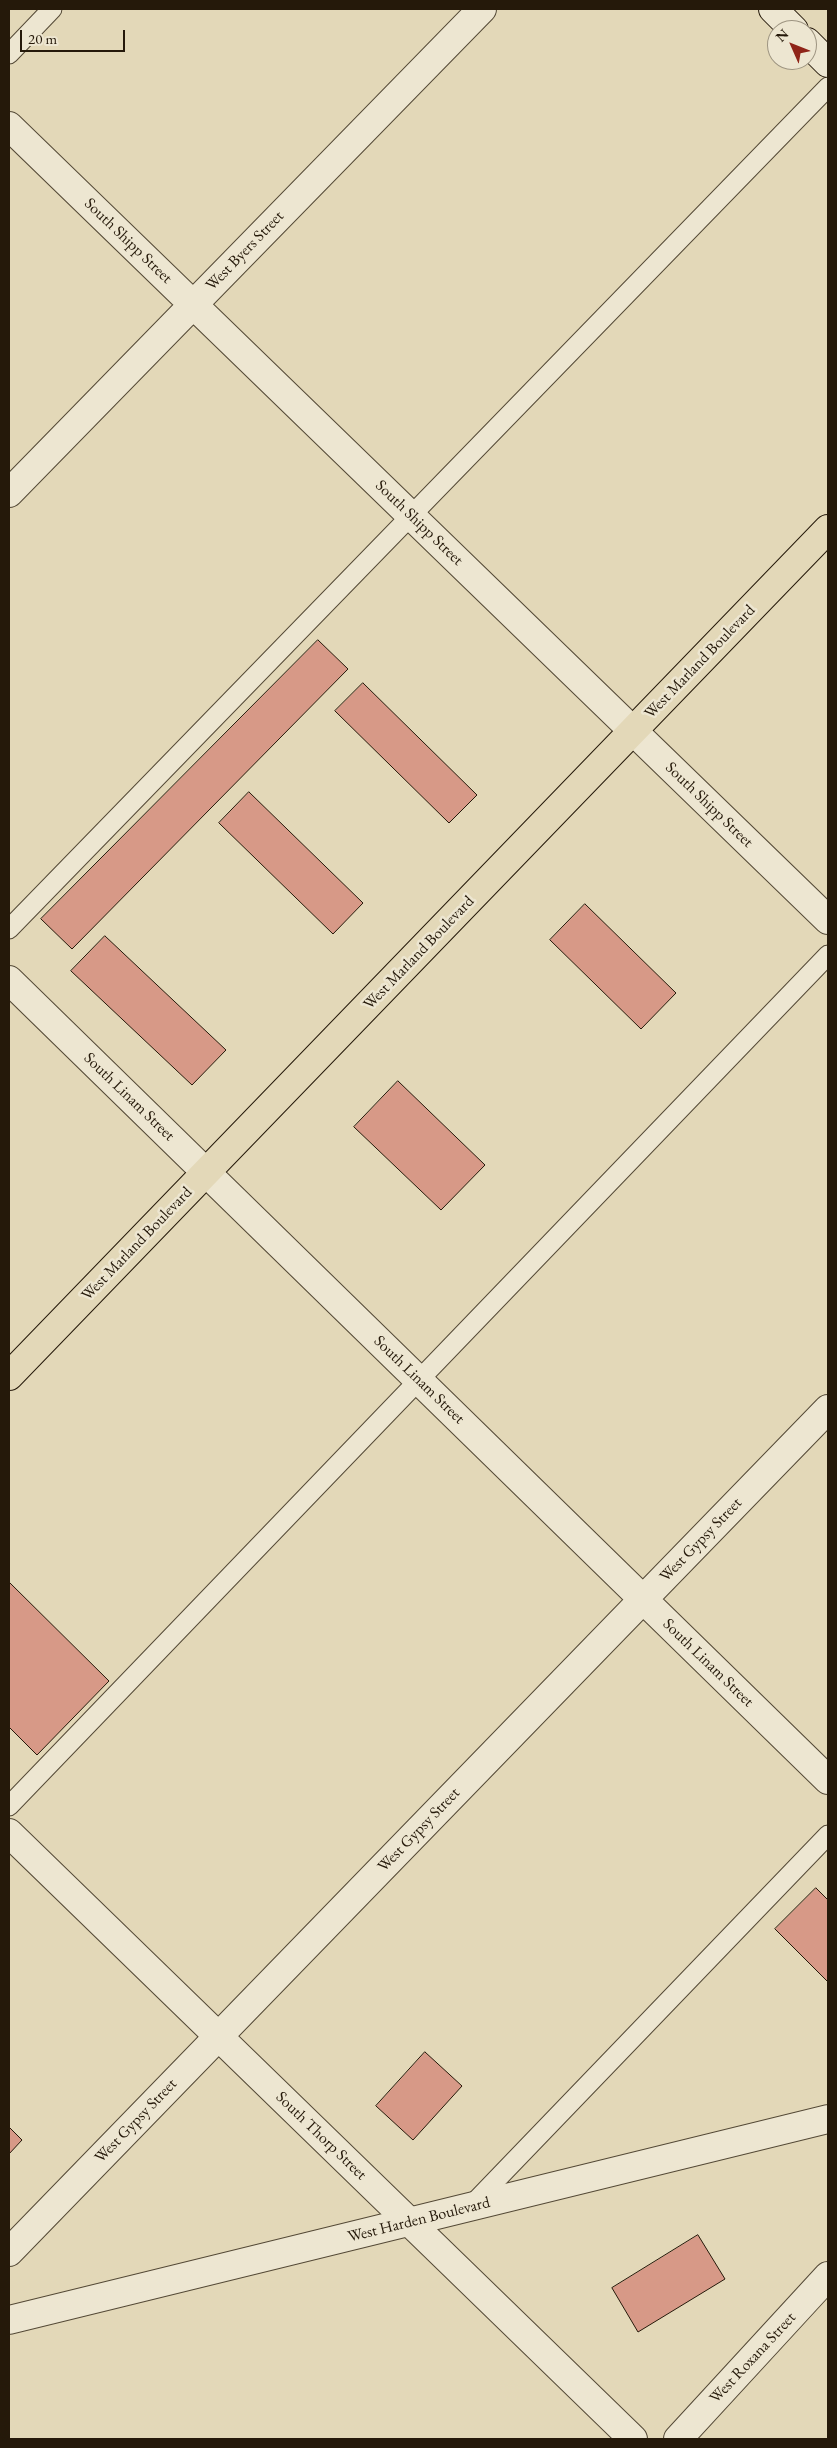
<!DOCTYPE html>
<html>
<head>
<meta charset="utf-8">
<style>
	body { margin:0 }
	#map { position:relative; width:837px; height:2448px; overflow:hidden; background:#e3d8b8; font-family:"EB Garamond",serif }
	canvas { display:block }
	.frame { position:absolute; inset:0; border:10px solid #25190a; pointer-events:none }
	.north { position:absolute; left:767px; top:20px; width:50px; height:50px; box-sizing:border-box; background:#ede6d1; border:1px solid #9d9481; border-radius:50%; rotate:314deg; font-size:14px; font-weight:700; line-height:20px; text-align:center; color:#25190a }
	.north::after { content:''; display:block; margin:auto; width:18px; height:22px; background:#8f2418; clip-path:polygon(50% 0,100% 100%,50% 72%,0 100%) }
	.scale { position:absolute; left:20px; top:30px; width:105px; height:22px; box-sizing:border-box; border:2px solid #25190a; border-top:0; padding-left:6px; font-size:15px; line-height:18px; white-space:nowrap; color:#25190a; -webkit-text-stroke:4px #ede6d1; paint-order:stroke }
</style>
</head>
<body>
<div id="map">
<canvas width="837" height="2448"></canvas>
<div class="frame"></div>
<div class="north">N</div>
<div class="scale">20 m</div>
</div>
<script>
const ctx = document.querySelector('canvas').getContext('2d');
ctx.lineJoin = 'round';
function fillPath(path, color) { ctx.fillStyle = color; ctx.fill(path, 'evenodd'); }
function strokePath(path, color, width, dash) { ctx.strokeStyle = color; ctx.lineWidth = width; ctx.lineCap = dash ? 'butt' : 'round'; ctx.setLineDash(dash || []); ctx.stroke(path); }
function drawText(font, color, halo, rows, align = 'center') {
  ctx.font = font + ' "EB Garamond",serif'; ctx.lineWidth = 5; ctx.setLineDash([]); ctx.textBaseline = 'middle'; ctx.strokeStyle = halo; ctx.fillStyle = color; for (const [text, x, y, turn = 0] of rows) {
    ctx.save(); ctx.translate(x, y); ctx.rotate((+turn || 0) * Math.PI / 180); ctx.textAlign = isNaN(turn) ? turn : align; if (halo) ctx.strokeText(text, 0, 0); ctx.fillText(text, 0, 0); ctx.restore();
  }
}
const building = new Path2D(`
	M318,640l30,29 -276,280 -31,-30z
	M363,683l114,112 -28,28 -114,-112z
	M249,792l114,111 -30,31 -114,-111z
	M585,904l91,89 -35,36 -91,-89z
	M105,936l121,114 -34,35 -121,-114z
	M398,1081l87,84 -44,45 -87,-83z
	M9,1582l100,99 -72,74 -28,-28z
	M816,1888l12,12v82l-53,-53z
	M425,2052l37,34 -49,54 -37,-34z
	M9,2127l13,13 -13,14z
	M698,2235l27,44 -87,53 -26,-44z`);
fillPath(building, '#d79987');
strokePath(building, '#25190a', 1);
const service = new Path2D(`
	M9,54l43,-45
	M9,929l819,-842
	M9,1806l819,-851
	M470,2207l358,-372`);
const minor = new Path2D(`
	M9,126l819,794
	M9,493l473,-484
	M9,980l819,800
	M9,1833l624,606
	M9,2252l819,-843
	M678,2439l150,-163`);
const tertiary = new Path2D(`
	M9,2320l819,-201`);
const secondary = new Path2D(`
	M773,9l21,21
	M807,42l21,21`);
const trunk = new Path2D(`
	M9,1376l819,-847`);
strokePath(service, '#544936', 21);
strokePath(minor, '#544936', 30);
strokePath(tertiary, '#544936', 30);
strokePath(secondary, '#25190a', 30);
strokePath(trunk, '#25190a', 30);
strokePath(service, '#ede6d1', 19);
strokePath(minor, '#ede6d1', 28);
strokePath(tertiary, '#ede6d1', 28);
strokePath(secondary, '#ede6d1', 28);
strokePath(trunk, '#e3d8b8', 28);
drawText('16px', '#25190a', '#ede6d1', [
	["South Shipp Street",128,241,44],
	["West Byers Street",245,251,-46],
	["South Shipp Street",419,523,44],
	["West Marland Boulevard",700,662,-46],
	["South Shipp Street",709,805,44],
	["West Marland Boulevard",419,953,-46],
	["South Linam Street",129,1097,44],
	["West Marland Boulevard",137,1244,-46],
	["South Linam Street",419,1380,44],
	["West Gypsy Street",701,1540,-46],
	["South Linam Street",708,1663,44],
	["West Gypsy Street",419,1830,-46],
	["West Gypsy Street",136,2121,-46],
	["South Thorp Street",321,2136,44],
	["West Harden Boulevard",419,2220,-14],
	["West Roxana Street",753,2358,-47]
]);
</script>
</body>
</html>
